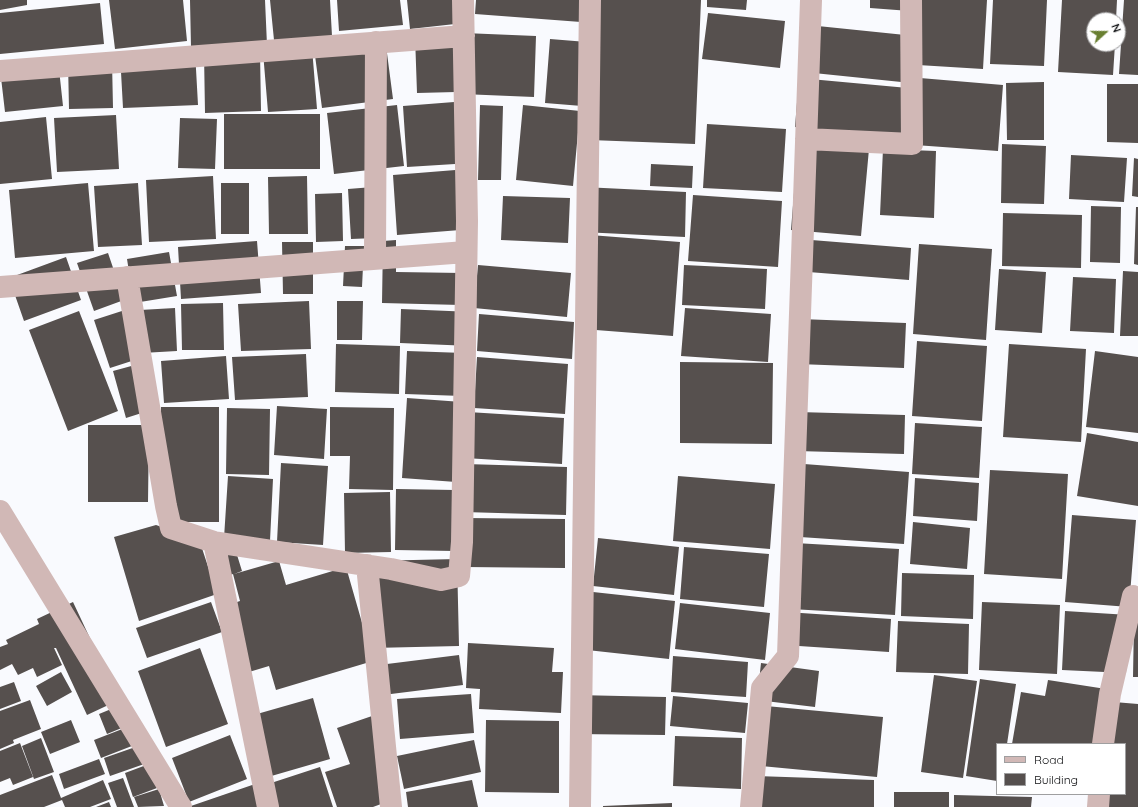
<!DOCTYPE html>
<html>
<head>
<meta charset="utf-8">
<style>
	body { margin:0 }
	#map { position:relative; width:1138px; height:807px; overflow:hidden; background:#f9fafe; font-family:Quicksand,sans-serif }
	canvas { display:block }
	.legend { position:absolute; left:996px; top:743px; width:130px; height:52px; box-sizing:border-box; background:#fff; border:1px solid #9f9fa0; margin:0; padding:5px 7px; list-style:none; font-size:12px; color:#0f1012 }
	.legend li { display:flex; align-items:center; gap:8px; height:20px }
	.legend b { width:20px; border:1px solid #9f9fa0 }
	.north { position:absolute; left:1086px; top:12px; width:40px; height:40px; box-sizing:border-box; background:#fff; border:1px solid #9f9fa0; border-radius:50%; rotate:69deg; font-size:11px; font-weight:700; line-height:16px; text-align:center; color:#0f1012 }
	.north::after { content:''; display:block; margin:auto; width:14px; height:18px; background:#697f31; clip-path:polygon(50% 0,100% 100%,50% 72%,0 100%) }
</style>
</head>
<body>
<div id="map">
<canvas width="1138" height="807"></canvas>
<ul class="legend">
<li><b style="height:5px;background:#d1b8b6"></b>Road</li>
<li><b style="height:11px;background:#56504e"></b>Building</li>
</ul>
<div class="north">N</div>
</div>
<script>
const ctx = document.querySelector('canvas').getContext('2d');
ctx.lineJoin = 'round';
function fillPath(path, color) { ctx.fillStyle = color; ctx.fill(path, 'evenodd'); }
function strokePath(path, color, width, dash) { ctx.strokeStyle = color; ctx.lineWidth = width; ctx.lineCap = dash ? 'butt' : 'round'; ctx.setLineDash(dash || []); ctx.stroke(path); }
fillPath(new Path2D(`
	M0,0h27v5l-27,5z
	M109,0h74l4,41 -72,8z
	M190,0h75l2,45 -76,2z
	M270,0h60l2,36 -58,4z
	M337,0h63l3,25 -64,6z
	M407,0h63l3,22 -63,7z
	M476,0h106l-1,22 -106,-8z
	M595,0h106l-6,144 -105,-4z
	M707,0h40l-1,10 -39,-3z
	M870,0h41l-1,11 -40,-3z
	M922,0h65l-4,69 -65,-4z
	M993,0h54l-3,66 -54,-2z
	M1062,0h55l-1,20h-22v24h21l-2,31 -55,-3z
	M1124,0h14v75l-19,-1z
	M100,3l4,41 -104,10v-41z
	M708,13l77,8 -5,47 -78,-9z
	M808,25l107,11 -4,47 -107,-11z
	M464,33l72,3 -2,61 -72,-3z
	M454,35l2,57 -39,1 -2,-57z
	M385,38l8,61 -71,9 -8,-60z
	M550,39l37,3 -5,64 -37,-3z
	M312,48l5,61 -49,3 -5,-60z
	M195,51l3,54 -75,3 -3,-54z
	M260,52l1,59 -56,2 -1,-60z
	M58,60l5,46 -58,6 -5,-43z
	M112,61l1,47 -44,1 -1,-47z
	M799,78l109,10 -5,50 -108,-11z
	M920,78l83,7 -5,66 -83,-6z
	M1044,82v58h-37l-1,-57z
	M1107,84h31v59l-31,-1z
	M467,101l4,62 -64,4 -4,-61z
	M397,105l7,61 -70,8 -7,-61z
	M480,105l23,1 -2,74h-23z
	M523,105l57,6 -7,75 -57,-6z
	M224,114h96v55h-96z
	M116,115l3,54 -62,3 -3,-54z
	M46,117l6,62 -52,5v-62z
	M180,118l37,1 -2,50 -37,-1z
	M707,124l79,5 -4,63 -79,-4z
	M798,143l71,6 -8,87 -70,-6z
	M1002,144l44,2 -2,58 -43,-1z
	M883,149l53,2 -2,67 -54,-3z
	M1071,155l56,3 -3,44 -55,-3z
	M1134,158l4,1v38l-6,-1z
	M651,164l42,2 -1,22 -42,-2z
	M468,169l5,60 -76,6 -4,-60z
	M213,176l3,63 -67,3 -3,-62z
	M307,176l1,58h-39l-1,-57z
	M88,183l6,68 -79,7 -6,-68z
	M138,183l4,62 -44,2 -4,-61z
	M221,183h28v51h-28z
	M373,187l3,51 -25,1 -3,-50z
	M583,187l103,5 -1,45 -103,-5z
	M342,193l1,48 -27,1 -1,-48z
	M693,195l89,6 -4,66 -90,-6z
	M503,196l67,2 -2,45 -67,-3z
	M1091,206l30,1 -1,56 -30,-1z
	M1136,207h2v58l-4,-1z
	M1003,213l79,2 -1,53 -79,-2z
	M590,235l90,7 -7,94 -90,-7z
	M799,239l112,9 -2,32 -113,-9z
	M396,240v32l66,1 -1,32 -79,-2 1,-62z
	M257,241l4,52 -80,6 -3,-52z
	M282,242h31v52h-30z
	M919,244l73,5 -6,91 -73,-6z
	M345,246h19l-2,41 -19,-1z
	M169,252l8,44 -43,7 -7,-44z
	M108,253l16,47 -30,11 -17,-48z
	M66,257l15,43 -57,21 -15,-43z
	M478,265l93,8 -4,44 -93,-9z
	M684,265l83,4 -2,40 -83,-4z
	M999,269l47,3 -4,61 -47,-3z
	M1123,271l15,1v64h-18z
	M1073,277l43,2 -2,54 -44,-2z
	M309,301l2,48 -70,2 -3,-47z
	M337,301h26l-1,39h-25z
	M223,303l1,47h-42l-1,-46z
	M175,308l2,43 -35,2 -2,-43z
	M685,308l86,6 -3,48 -87,-6z
	M401,309l72,3 -2,34 -71,-3z
	M125,310l16,48 -31,10 -16,-48z
	M79,311l39,100 -50,20 -39,-101z
	M479,314l95,8 -2,37 -95,-8z
	M800,319l106,4 -2,45 -106,-4z
	M917,341l70,5 -5,75 -70,-5z
	M336,344l64,2 -1,48 -64,-2z
	M1009,344l77,5 -5,93 -78,-5z
	M407,351l57,2 -2,43 -57,-2z
	M1095,351l43,6v76l-52,-6z
	M306,354l2,43 -73,3 -3,-43z
	M226,356l3,43 -65,4 -3,-42z
	M477,357l91,7 -3,50 -91,-6z
	M680,362l93,1 -1,81 -92,-1z
	M135,365l13,46 -22,7 -13,-47z
	M407,398l55,4 -6,80 -54,-4z
	M277,406l50,3 -3,50 -50,-4z
	M161,407h58v115h-58z
	M330,407l64,1 -1,82 -44,-1 1,-33h-20z
	M227,408l43,1 -1,66 -43,-1z
	M468,412l96,6 -2,46 -97,-6z
	M798,412l107,3 -1,39 -107,-3z
	M915,423l67,4 -3,51 -67,-4z
	M88,425h61l-1,77h-60z
	M1087,433l51,9v64l-61,-10z
	M281,463l47,3 -5,79 -46,-3z
	M465,464l102,3 -1,48 -102,-3z
	M804,464l105,8 -5,72 -104,-7z
	M990,470l78,4 -6,105 -78,-5z
	M228,476l45,3 -3,62 -46,-3z
	M678,476l97,8 -5,65 -97,-8z
	M915,478l64,5 -2,38 -64,-5z
	M396,489l59,1 -1,61 -59,-1z
	M390,492l1,60 -46,1 -1,-60z
	M1072,515l64,5 -7,87 -64,-5z
	M465,518l100,1v49l-100,-1z
	M913,522l57,6 -3,41 -57,-5z
	M156,525l30,10 11,-2 20,61 -78,27 -25,-84z
	M598,538l81,9 -5,48 -81,-9z
	M233,542l9,29 -8,3 45,-13 7,24 60,-18 27,94 -97,29 -7,-24 -30,9 -20,-67 21,-7 -7,-27 -16,6z
	M795,543l104,6 -4,66 -104,-6z
	M684,547l85,7 -5,53 -84,-8z
	M457,559l2,87 -87,2 -2,-87z
	M902,573l72,2 -1,44 -72,-3z
	M584,591l91,10 -6,58 -91,-10z
	M73,602l46,98 -32,15 -31,-67h-2l8,17 -25,12 -4,-9 -15,7 -6,-11 -12,6v-23l8,-3 -2,-4 33,-16 -2,-5z
	M211,602l11,30 -75,26 -11,-30z
	M982,602l78,3 -3,69 -78,-4z
	M680,603l90,10 -5,47 -90,-11z
	M1065,611l64,4 -3,58 -64,-3z
	M786,612l105,7 -2,33 -105,-7z
	M898,621l71,3 -1,50 -72,-2z
	M1134,621h4v56h-5z
	M468,643l86,5 -2,24h11l-2,41 -82,-4 1,-20 -14,-1z
	M200,648l28,76 -62,23 -28,-76z
	M459,655l4,30 -80,10 -4,-30z
	M673,656l75,6 -2,35 -75,-5z
	M761,663l58,8 -4,36 -58,-7z
	M61,672l11,20 -25,14 -11,-20z
	M934,675l43,6 -14,97 -42,-6z
	M980,679l36,5 -9,60h-10v37l-31,-5z
	M1048,680l58,9 -10,55h-84l9,-52 24,4z
	M14,682l7,19 -21,8v-22z
	M471,694l3,39 -74,6 -3,-40z
	M576,695l90,2 -1,38 -90,-1z
	M673,696l75,7 -3,30 -75,-7z
	M313,698l17,61 -69,20 -18,-61z
	M30,700l11,29 -28,11 1,3 -14,6v-38z
	M1114,702l24,2v103h-34l1,-13h20v-50h-12z
	M121,705l8,20 -22,9 -8,-20z
	M766,706l117,11 -6,60 -116,-11z
	M372,716l28,81 -27,10h-36l-12,-35 25,-8 -13,-36z
	M71,720l9,22 -30,12 -9,-22z
	M486,720l73,1v72l-74,-1z
	M130,726l7,18 -36,14 -7,-18z
	M230,735l17,44 -58,23 -17,-44z
	M675,736l67,2 -1,51 -68,-3z
	M41,738l13,34 -20,7 -12,-33z
	M474,740l7,32 -77,17 -7,-33z
	M20,743l13,34 -20,8 -3,-7 -10,4v-31z
	M144,744l6,18 -40,14 -6,-18z
	M99,759l6,15 -41,15 -5,-15z
	M149,764l8,24 -24,9 -8,-24z
	M320,767l13,40h-58l-7,-23z
	M52,775l9,23 42,-18 8,19 -21,8h-25l-3,-7 -18,7h-44v-12z
	M756,776l118,4v27h-119z
	M123,778l11,29h-17l-9,-24z
	M472,780l6,27h-70l-2,-15z
	M258,783l8,24h-78z
	M159,789l5,17 -26,1 -4,-10z
	M894,792h55v15h-55z
	M954,795l78,2 -1,10h-77z
	M109,802l2,5h-15z
	M672,803v4h-69v-1z`), '#56504e');
strokePath(new Path2D(`
	M0,71l464,-35
	M806,139l106,5 -1,-144
	M375,258l1,-216
	M127,277l39,229 5,22 43,14 177,27 50,11 18,-4 3,-34 5,-321 -4,-221
	M0,287l466,-35
	M0,511l181,296
	M214,542l54,265
	M367,565l24,242
	M1103,744l7,-50 23,-98
	M580,807l10,-807
	M751,807l11,-119 26,-32 23,-656
	M1098,807l1,-13`), '#d1b8b6', 22);
</script>
</body>
</html>
